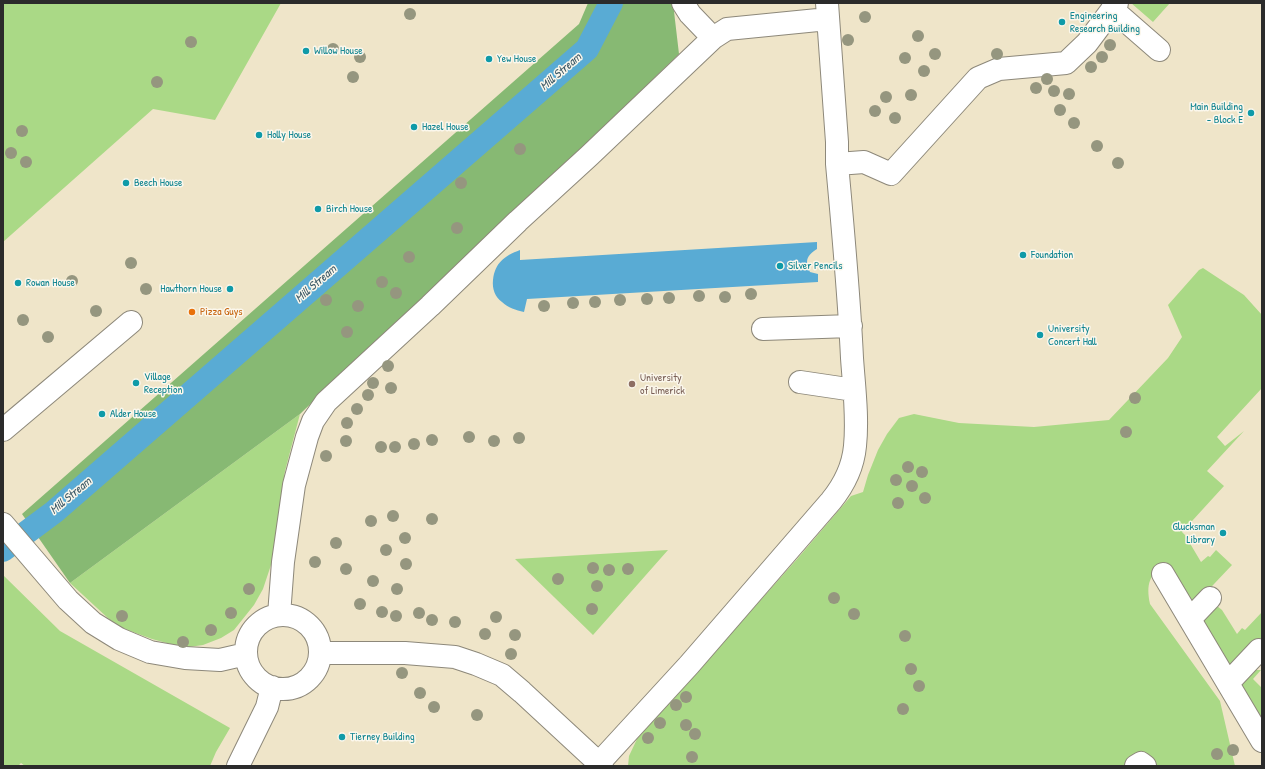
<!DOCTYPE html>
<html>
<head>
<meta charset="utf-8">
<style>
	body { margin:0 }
	#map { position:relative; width:1265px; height:769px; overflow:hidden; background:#efe5c9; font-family:"Patrick Hand",sans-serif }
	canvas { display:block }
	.frame { position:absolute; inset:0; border:4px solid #2b2b2b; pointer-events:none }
</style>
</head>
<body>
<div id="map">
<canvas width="1265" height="769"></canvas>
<div class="frame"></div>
</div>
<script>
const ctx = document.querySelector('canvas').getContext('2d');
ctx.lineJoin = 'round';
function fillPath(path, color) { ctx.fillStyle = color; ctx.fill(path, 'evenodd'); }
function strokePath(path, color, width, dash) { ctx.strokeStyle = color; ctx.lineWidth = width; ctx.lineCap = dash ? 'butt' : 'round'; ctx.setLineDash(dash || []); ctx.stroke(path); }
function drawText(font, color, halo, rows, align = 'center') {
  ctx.font = font + ' "Patrick Hand",sans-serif'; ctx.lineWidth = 3; ctx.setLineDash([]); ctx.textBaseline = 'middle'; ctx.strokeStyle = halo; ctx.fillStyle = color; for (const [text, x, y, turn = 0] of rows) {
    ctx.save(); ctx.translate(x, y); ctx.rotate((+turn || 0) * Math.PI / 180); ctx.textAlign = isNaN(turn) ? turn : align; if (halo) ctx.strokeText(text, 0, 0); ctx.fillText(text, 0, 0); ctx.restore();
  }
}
fillPath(new Path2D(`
	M3,3h278l-66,117 -62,-11 -150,133z
	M1131,3h39l-17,19z
	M1203,268l41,27 18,20v73l-45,49 8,9 19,-15 -37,40 17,15 -42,46 3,3 16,27 7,-6 2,1 6,-7 16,15 -36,38 -9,1 -21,-42c-17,13 -20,22 -16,42l70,97 15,65h-607l1,-10 8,-17 161,-181 53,-62 12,-4 5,-17 10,-25 9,-16 12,-16 15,-4 45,9 75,4 75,-7 59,-62 14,-21 -14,-32 31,-35z
	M300,414l-15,57 -13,91 -9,27 -9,16 -20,25 -13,8 -18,7 -14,2 -15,-2 -22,-6 -30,-11 -12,-8 -40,-37z
	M668,550l-75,85 -78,-76z
	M3,575l57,56 170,97 -14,24 -6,14h-185l-4,-3 -3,3h-15z
	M1217,606l5,4 15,24 5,-6 3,2 17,-18v25l-28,30 -6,1 -26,-49z
	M1252,670h9l-8,9 9,9v43l-24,-52z`), '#aad986');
fillPath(new Path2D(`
	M588,3h85l6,51 -203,196 -102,93 -74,71 -230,169 -48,-69 557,-490z`), '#87b973');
fillPath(new Path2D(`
	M817,242v7c-11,7 -12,12 -7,23l8,2v8l-291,17 -3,13c-8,-2 -16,-4 -22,-10 -7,-5 -10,-13 -9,-22 2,-17 11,-24 27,-30v10z`), '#59abd4');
strokePath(new Path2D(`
	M3,550l51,-38 533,-463 24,-46`), '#59abd4', 24);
const minor = new Path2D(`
	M683,3l7,11 23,24
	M1112,9l47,41
	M837,164l27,-2 27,12 87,-96 21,-9 67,-6 21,-20 30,-40
	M763,329l88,-3
	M800,382l54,8
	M3,430l128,-108
	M3,524l65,76 25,23 26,16 31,13 35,6 35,2 26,-6
	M1163,574l99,167
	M279,615l4,-53 11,-77 13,-48 6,-16 13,-19 104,-96 88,-85 71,-65 124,-118 14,-9 101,-10
	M246 652a37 37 0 1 1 74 0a37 37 0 1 1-74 0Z
	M1190,619l20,-21
	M320,653h85l50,4 21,7 26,11 20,17 80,74
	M1228,683l31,-33
	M599,763l90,-98 142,-164c13,-16 22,-33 24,-55 3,-29 -1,-59 -3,-88 -3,-64 -9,-129 -15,-194v-22l-10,-139
	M238,766l29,-59 5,-20
	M1136,766l5,-3 4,3`);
strokePath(minor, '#8d887a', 24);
strokePath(minor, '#fff', 22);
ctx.fillStyle = '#95967f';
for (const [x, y] of [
	[410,14],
	[865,17],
	[918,36],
	[848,40],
	[191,42],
	[1110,45],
	[333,49],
	[935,54],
	[997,54],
	[360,57],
	[1102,57],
	[905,58],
	[1091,67],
	[924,71],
	[353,77],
	[1047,79],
	[157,82],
	[1036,88],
	[1054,91],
	[1069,94],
	[911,95],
	[886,97],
	[1060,110],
	[875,111],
	[895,118],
	[1074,123],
	[22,131],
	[1097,146],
	[520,149],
	[11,153],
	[26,162],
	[1118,163],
	[461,183],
	[457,228],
	[409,257],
	[131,263],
	[72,281],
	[382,282],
	[146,289],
	[396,293],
	[751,294],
	[699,296],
	[725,297],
	[669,298],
	[647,299],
	[326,300],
	[620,300],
	[595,302],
	[573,303],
	[358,306],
	[544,306],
	[96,311],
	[23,320],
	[347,332],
	[48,337],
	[388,366],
	[373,383],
	[391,388],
	[368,395],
	[1135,398],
	[357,409],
	[347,423],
	[1126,432],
	[469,437],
	[519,438],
	[432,440],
	[346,441],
	[494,441],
	[414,444],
	[381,447],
	[395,447],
	[326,456],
	[908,467],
	[922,472],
	[896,480],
	[912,486],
	[925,498],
	[898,503],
	[393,516],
	[432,519],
	[371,521],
	[405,538],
	[336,543],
	[386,550],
	[315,562],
	[406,564],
	[593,568],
	[346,569],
	[628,569],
	[609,570],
	[558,579],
	[373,581],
	[597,586],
	[249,589],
	[397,589],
	[834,598],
	[360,604],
	[592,609],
	[382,612],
	[231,613],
	[419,613],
	[854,614],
	[122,616],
	[396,616],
	[496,617],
	[432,620],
	[455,622],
	[211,630],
	[485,634],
	[515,635],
	[905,636],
	[183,642],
	[511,654],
	[911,669],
	[402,673],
	[919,686],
	[420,693],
	[686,697],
	[676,705],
	[434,707],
	[903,709],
	[477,715],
	[660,723],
	[686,725],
	[695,734],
	[648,738],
	[1233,750],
	[1217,754],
	[692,757]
]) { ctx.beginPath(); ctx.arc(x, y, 6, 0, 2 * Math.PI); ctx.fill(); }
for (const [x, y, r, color] of [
	[1062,22,4,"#0f9aa8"],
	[306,51,4,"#0f9aa8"],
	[489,59,4,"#0f9aa8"],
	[1251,113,4,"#0f9aa8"],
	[414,127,4,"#0f9aa8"],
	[259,135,4,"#0f9aa8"],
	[126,183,4,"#0f9aa8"],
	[318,209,4,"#0f9aa8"],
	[1023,255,4,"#0f9aa8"],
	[780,266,4,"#0f9aa8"],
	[18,283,4,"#0f9aa8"],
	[230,289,4,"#0f9aa8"],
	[192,312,4,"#e8710a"],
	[1040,335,4,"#0f9aa8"],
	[136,383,4,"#0f9aa8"],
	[632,384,4,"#8d6e63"],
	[102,414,4,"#0f9aa8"],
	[1223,533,4,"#0f9aa8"],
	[342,737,4,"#0f9aa8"]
]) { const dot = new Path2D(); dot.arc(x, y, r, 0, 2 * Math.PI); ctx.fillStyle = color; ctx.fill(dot); strokePath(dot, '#fbf7ec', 1.5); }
drawText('11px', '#0d838f', '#fbf7ec', [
	["Engineering",1070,16],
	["Research Building",1070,29],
	["Willow House",314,51],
	["Yew House",497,59],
	["Main Building",1243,107,"right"],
	["- Block E",1243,120,"right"],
	["Hazel House",422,127],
	["Holly House",267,135],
	["Beech House",134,183],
	["Birch House",326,209],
	["Foundation",1031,255],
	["Silver Pencils",788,266],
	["Rowan House",26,283],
	["Hawthorn House",222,289,"right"],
	["University",1048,329],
	["Concert Hall",1048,342],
	["Village",144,377],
	["Reception",144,390],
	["Alder House",110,414],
	["Glucksman",1215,527,"right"],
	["Library",1215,540,"right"],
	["Tierney Building",350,737]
], 'left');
drawText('11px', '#c56008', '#fbf7ec', [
	["Pizza Guys",200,312]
], 'left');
drawText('11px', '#785e54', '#fbf7ec', [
	["University",640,378],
	["of Limerick",640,391]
], 'left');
drawText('italic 12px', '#3b5866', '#fbf7ec', [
	["Mill Stream",561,72,-41],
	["Mill Stream",316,284,-41],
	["Mill Stream",71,496,-40]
]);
</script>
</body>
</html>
